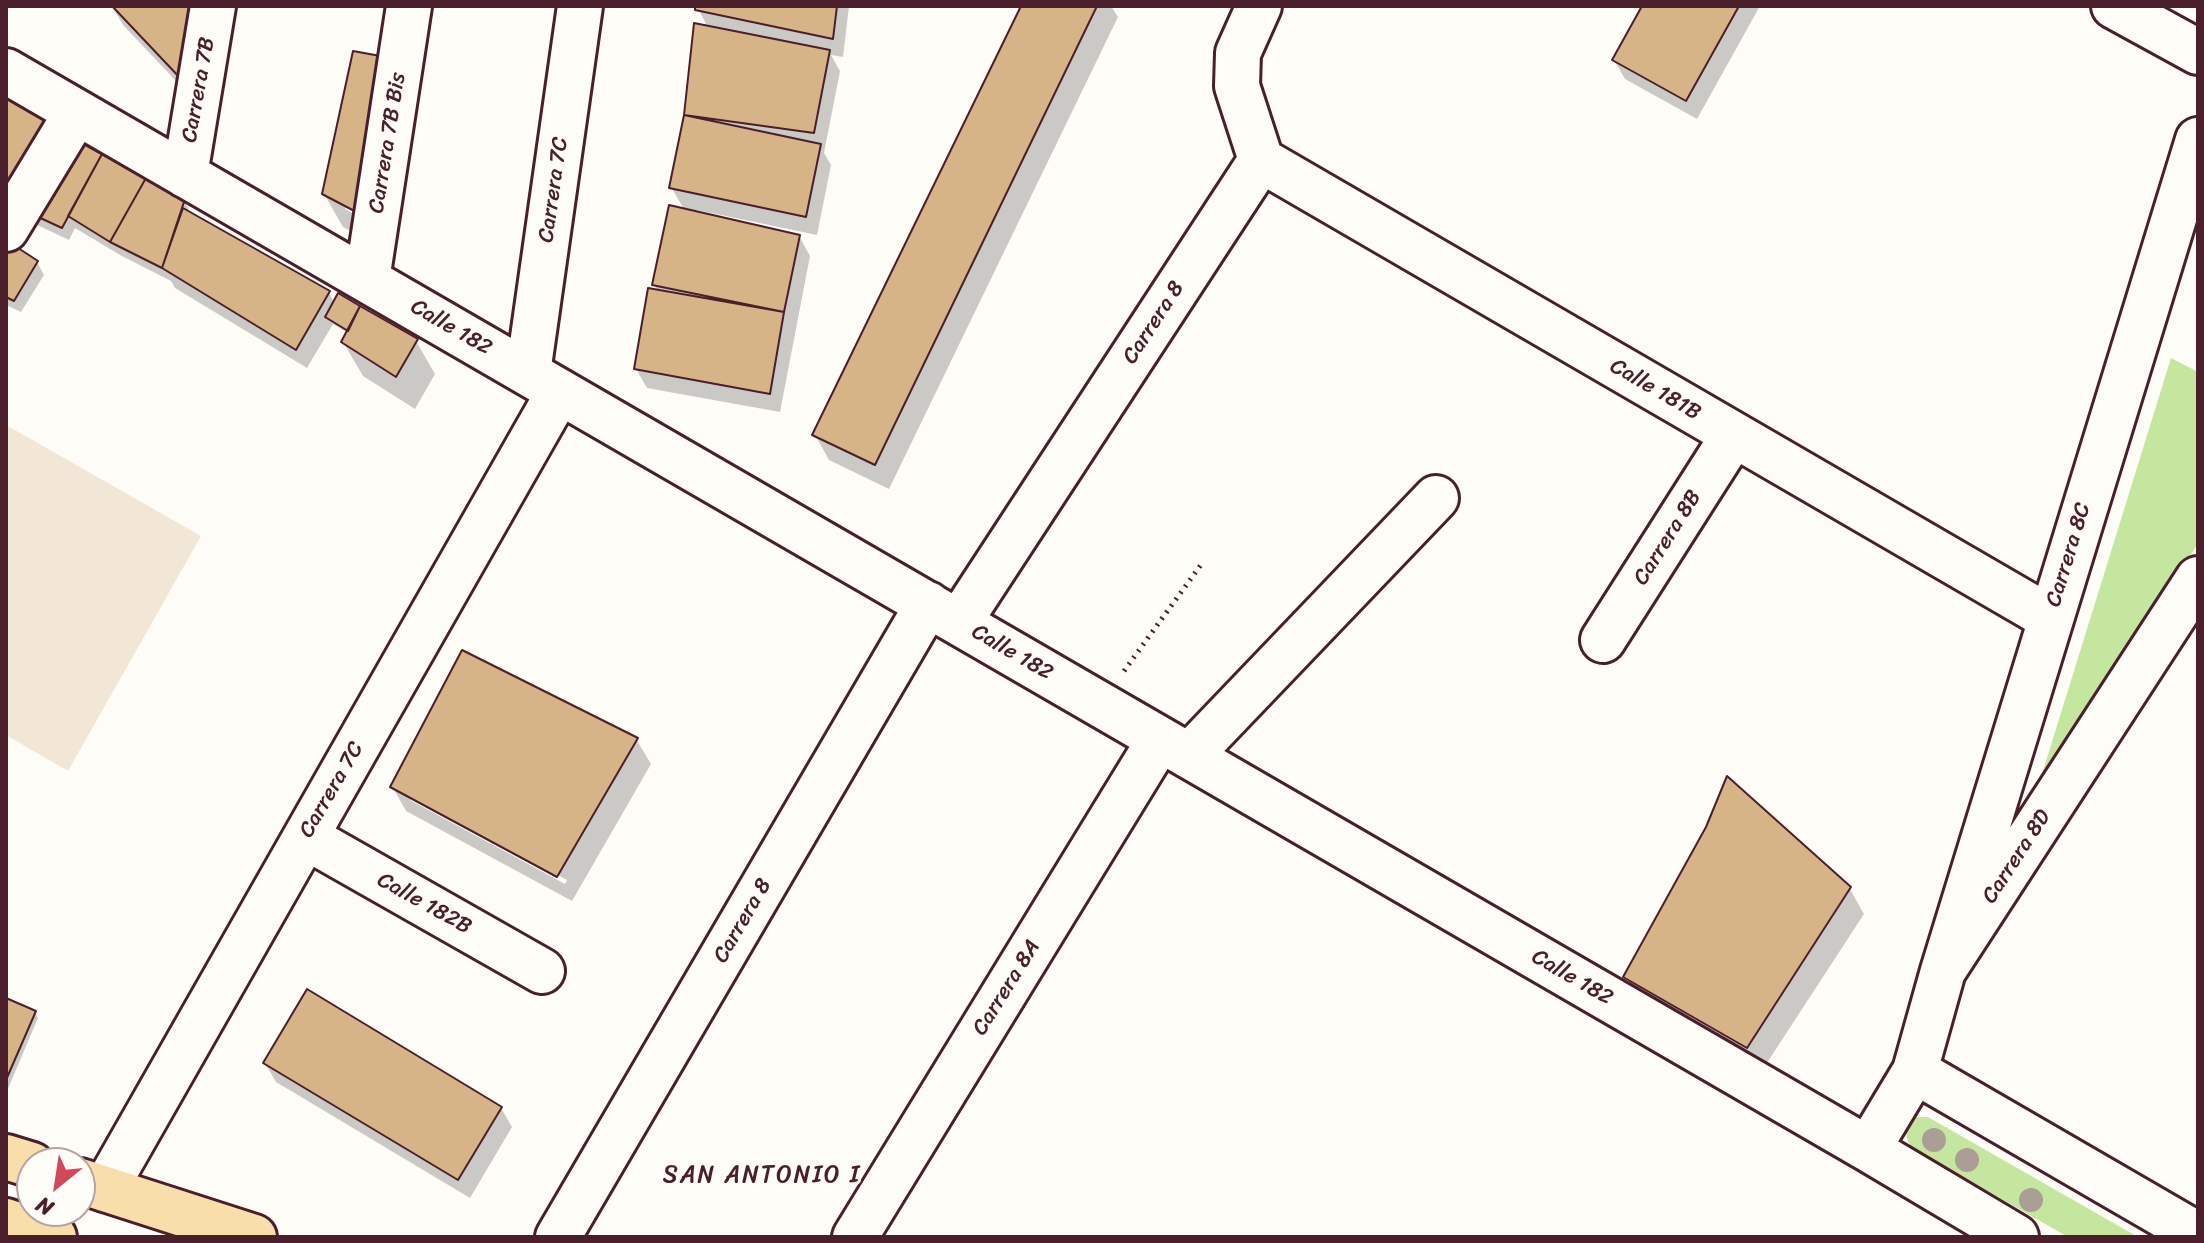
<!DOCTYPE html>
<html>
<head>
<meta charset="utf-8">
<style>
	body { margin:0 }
	#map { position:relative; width:2204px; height:1243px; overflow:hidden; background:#fdfcf7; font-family:Sriracha,sans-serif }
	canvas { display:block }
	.frame { position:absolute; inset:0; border:8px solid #4a1f2b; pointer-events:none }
	.north { position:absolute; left:16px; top:1147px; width:80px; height:80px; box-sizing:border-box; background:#fdfcf7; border:2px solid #b5a4a5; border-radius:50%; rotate:210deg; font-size:22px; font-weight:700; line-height:32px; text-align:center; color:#4a1f2b }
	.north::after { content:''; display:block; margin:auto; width:28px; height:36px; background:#d1495b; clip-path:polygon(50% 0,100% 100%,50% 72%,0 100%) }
</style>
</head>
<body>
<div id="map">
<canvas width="2204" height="1243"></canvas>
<div class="frame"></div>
<div class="north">N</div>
</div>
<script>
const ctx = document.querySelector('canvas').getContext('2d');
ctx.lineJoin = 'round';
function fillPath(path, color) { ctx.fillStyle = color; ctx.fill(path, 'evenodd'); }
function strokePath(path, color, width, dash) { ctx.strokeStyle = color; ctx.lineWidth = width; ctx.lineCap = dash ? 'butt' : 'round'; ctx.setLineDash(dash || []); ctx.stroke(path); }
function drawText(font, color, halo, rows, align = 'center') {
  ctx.font = font + ' Sriracha,sans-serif'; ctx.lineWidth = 6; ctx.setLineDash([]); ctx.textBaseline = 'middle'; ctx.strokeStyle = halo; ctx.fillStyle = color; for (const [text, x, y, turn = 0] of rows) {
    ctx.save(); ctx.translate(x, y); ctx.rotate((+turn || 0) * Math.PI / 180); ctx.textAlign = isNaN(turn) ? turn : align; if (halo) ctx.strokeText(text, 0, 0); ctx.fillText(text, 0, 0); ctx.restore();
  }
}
fillPath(new Path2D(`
	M6,425l195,111 -133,235 -62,-36z`), '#f2e6d6');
fillPath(new Path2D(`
	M2171,358l27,14v171l-173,286z
	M1915,1117h13l210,120h-70l-157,-90c-7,-13 -7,-20 4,-30z`), '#c4e69f');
fillPath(new Path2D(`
	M112,6h100l-16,96 -73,-77z
	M697,6h152l-6,51 -12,-2 9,16 -16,82 7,12 -14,70 -120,-25 -1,3 103,23 11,20 -30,156 -133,-24 -11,-19 22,-77 -4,-8 31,-73 -14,-24 37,-159z
	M1023,6h88l7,11 -229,472 -60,-29 -14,-25z
	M1644,6h116l-63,113 -72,-40 -11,-19z
	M354,53l26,194 -37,-20 -19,-33zM345,204l26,14 -2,4 -24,-13z
	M61,144l123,56 7,14 137,78 7,11 81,38 19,33 -20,35 -52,-33 -20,-34 5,-9 -15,-9 -26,44 -132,-80 -4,-7 -51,-26 -45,-27 -6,12 -36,-17z
	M6,257l31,5 7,13 -23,37 -15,-7z
	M636,739l15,25 -79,137 -166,-90 -14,-25zM410,795l157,85 -2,4 -155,-84z
	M1850,889l14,25 -103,158 -121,-71 -14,-25z
	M6,1000l29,13 3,5 -31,73z
	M265,1063l236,45 11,19 -42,71 -194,-116z`), '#0003');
const building = new Path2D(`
	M112,6h82l-12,74z
	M695,6h142l-4,33 -138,-29z
	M1021,6h76l-222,459 -63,-30z
	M1642,6h97l-53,95 -74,-41z
	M694,23l136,27 -16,83 -130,-18z
	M353,51l33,6 -24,158 -40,-21z
	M6,94l42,24 -42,71z
	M684,115l137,29 -15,73 -137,-29z
	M69,136l33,18 -40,74 -39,-18z
	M102,154l44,24 -36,64 -42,-26z
	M146,178l39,21 -23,69 -52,-26z
	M669,205l131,30 -16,77 -132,-27z
	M183,208l147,83 -34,59 -134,-82z
	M12,244l26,17 -24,40 -8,-4v-44z
	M648,288l136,24 -14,82 -136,-25z
	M338,293l22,13 -12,25 -23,-14z
	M360,306l58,33 -22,38 -55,-35z
	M462,650l176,88 -81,139 -167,-90z
	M1727,776l124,111 -104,161 -124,-71 83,-150z
	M307,989l195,118 -44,73 -195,-117z
	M6,998l30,13 -30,69z`);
fillPath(building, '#d7b388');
strokePath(building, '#4a1f2b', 2);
const street = new Path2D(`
	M1259,6l-21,47 -1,33 24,74
	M2114,6l84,46
	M6,71l1862,1078 148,88
	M1261,160l789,458
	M185,175l28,-169
	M6,229l71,-117
	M367,280l42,-274
	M528,373l52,-367
	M959,622l302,-462
	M1603,640l130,-204
	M1189,756l247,-258
	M306,837l236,134
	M1943,971l255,-831
	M1915,1071l283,164
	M1868,1149l47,-78 28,-100 255,-392
	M105,1189l454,-797
	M558,1237l370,-633
	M855,1237l305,-498`);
const primary = new Path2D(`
	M6,1157l26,8
	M80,1181l174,56
	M6,1221l48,16`);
strokePath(street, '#4a1f2b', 50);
strokePath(primary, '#4a1f2b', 50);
strokePath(new Path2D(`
	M1124,671l79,-109`), '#4a1f2b', 5, [2, 6]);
strokePath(street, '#fdfcf7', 44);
strokePath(primary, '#f8deab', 44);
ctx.fillStyle = '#ab9e97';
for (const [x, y] of [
	[1934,1140],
	[1967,1160],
	[2031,1200]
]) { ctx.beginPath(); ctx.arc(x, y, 12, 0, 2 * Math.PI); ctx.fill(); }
drawText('22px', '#4a1f2b', '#fdfcf7', [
	["Carrera 7B",199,90,-80],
	["Carrera 7B Bis",388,143,-81],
	["Carrera 7C",554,190,-82],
	["Carrera 8",1154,323,-57],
	["Calle 182",451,328,30],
	["Calle 181B",1655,390,30],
	["Carrera 8B",1668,538,-58],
	["Carrera 8C",2069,555,-73],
	["Calle 182",1012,653,30],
	["Carrera 7C",332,790,-60],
	["Carrera 8D",2017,857,-57],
	["Calle 182B",424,904,29],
	["Carrera 8",743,921,-60],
	["Calle 182",1572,978,30],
	["Carrera 8A",1007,988,-58]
]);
ctx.letterSpacing = '2px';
drawText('24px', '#4a1f2b', '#fdfcf7', [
	["SAN ANTONIO I",762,1176]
]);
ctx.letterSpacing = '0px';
</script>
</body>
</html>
